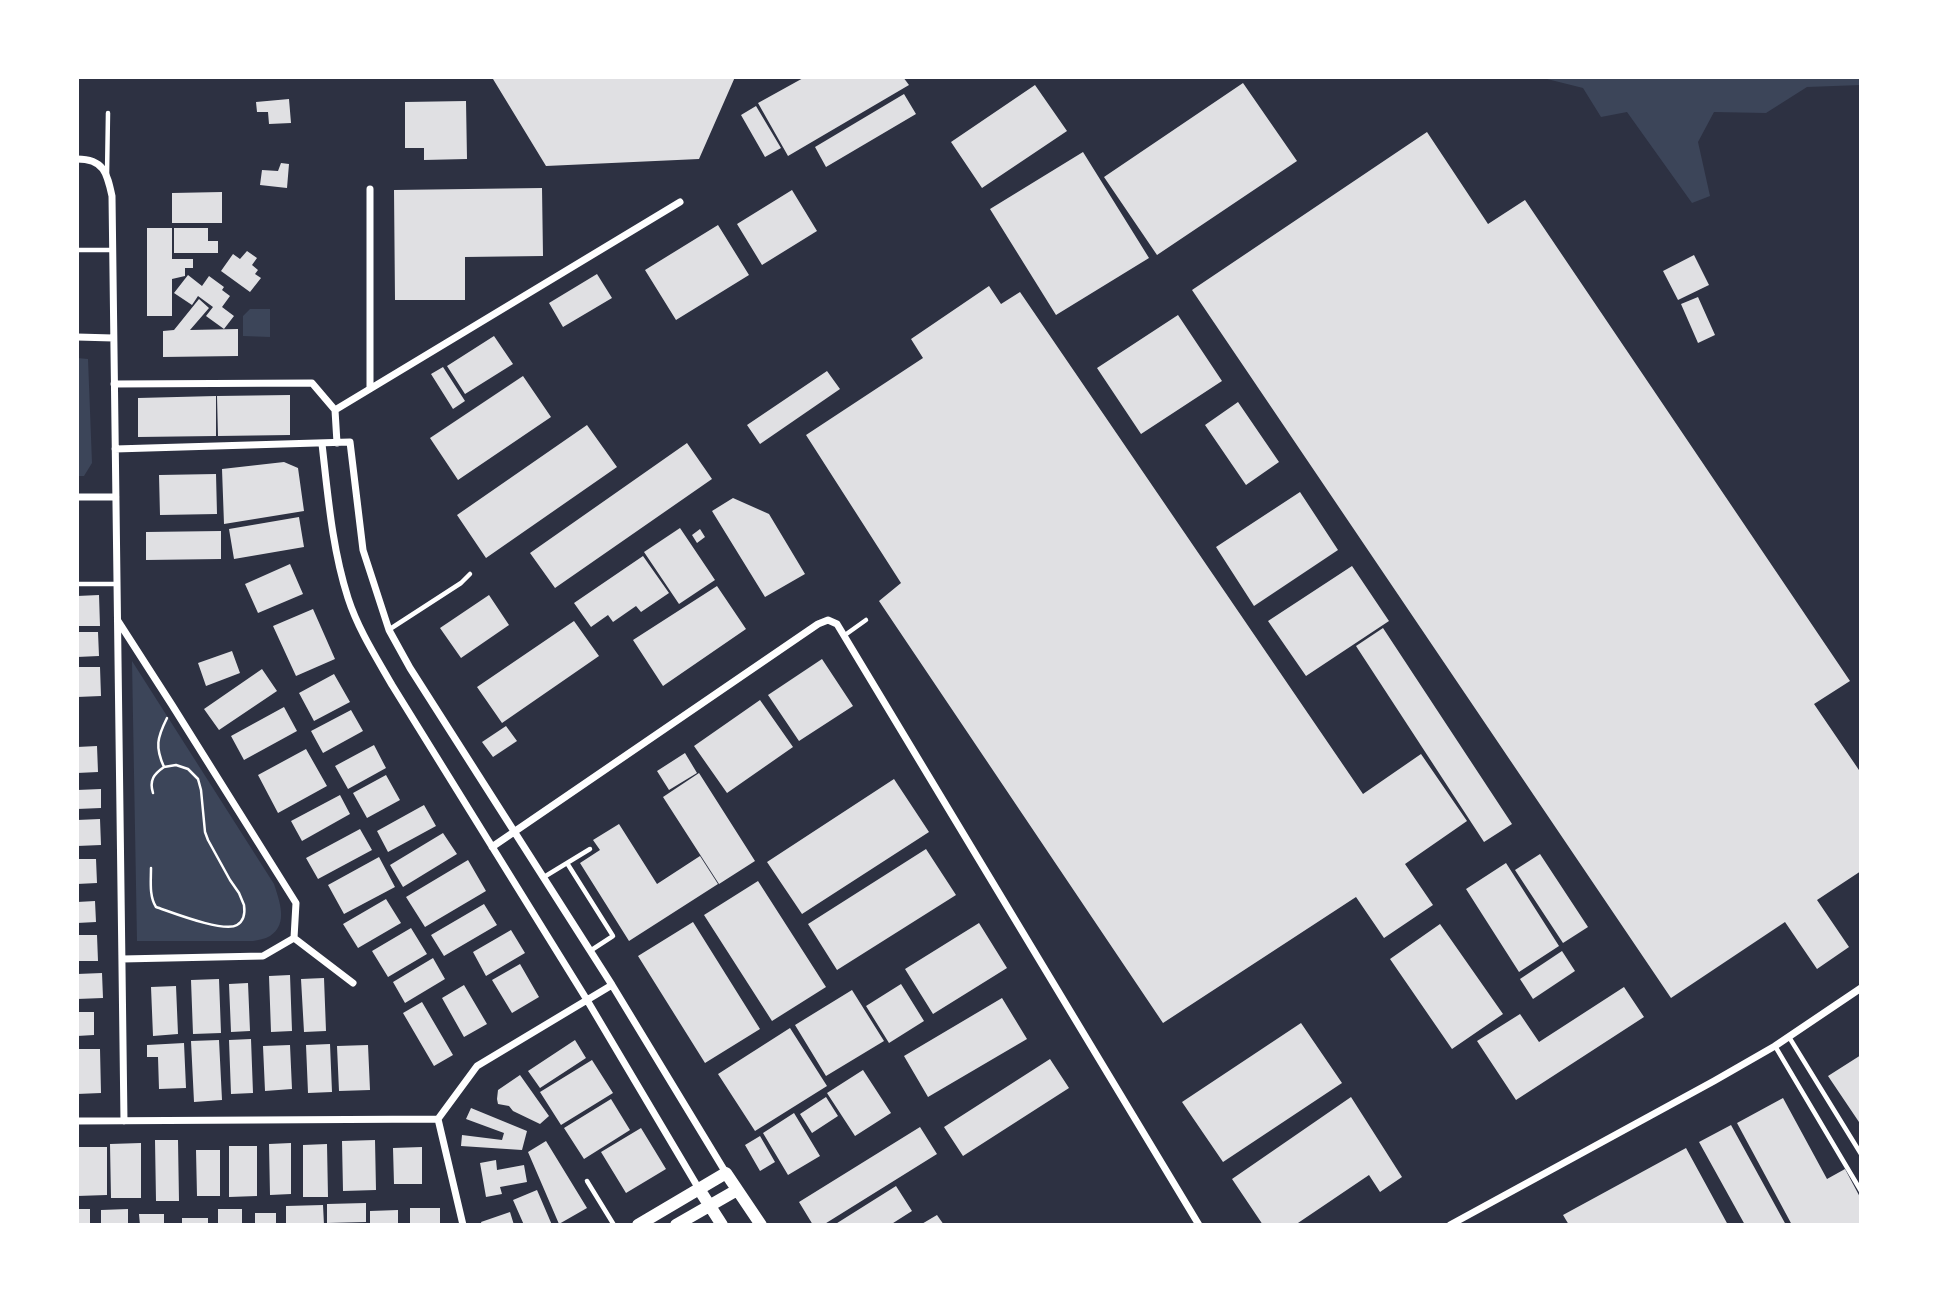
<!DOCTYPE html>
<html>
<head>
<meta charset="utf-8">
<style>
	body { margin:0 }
	#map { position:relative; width:1938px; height:1302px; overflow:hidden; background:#2d3142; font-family:"Playfair Display",serif }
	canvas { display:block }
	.frame { position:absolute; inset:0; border:79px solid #fff; pointer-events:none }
</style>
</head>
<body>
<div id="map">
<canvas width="1938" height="1302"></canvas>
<div class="frame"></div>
</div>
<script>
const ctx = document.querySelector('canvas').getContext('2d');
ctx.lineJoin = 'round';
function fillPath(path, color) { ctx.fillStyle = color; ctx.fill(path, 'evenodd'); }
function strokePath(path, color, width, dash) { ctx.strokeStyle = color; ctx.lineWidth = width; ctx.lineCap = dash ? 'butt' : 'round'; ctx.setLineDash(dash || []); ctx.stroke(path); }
fillPath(new Path2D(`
	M1539,77h322v8l-54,2 -41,26 -52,-1 -16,30 12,54 -18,7 -65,-91 -26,5 -18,-29z
	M250,309h20v28l-27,-1v-20z
	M77,358l11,1 4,104 -8,13h-7z
	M132,661l142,223c5,16 15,40 -4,52 -5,3 -12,4 -17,5h-116z`), '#3c4559');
fillPath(new Path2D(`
	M735,77l-36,82 -153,7 -53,-87z
	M805,77h98l6,8 -121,71 -30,-53z
	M1243,83l54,78 -140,94 -53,-78z
	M1035,85l32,46 -85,57 -31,-46z
	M904,94l12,20 -90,53 -11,-20z
	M289,99l2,24 -22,1 -1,-12h-11l-1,-10z
	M466,101l1,58 -43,1v-12h-19v-46z
	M756,106l25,42 -16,9 -24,-42z
	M1427,132l61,92 37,-24 325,481 -36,23 47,69v98l-44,29 32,47 -32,22 -32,-47 -114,76 -479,-708z
	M1083,152l66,106 -93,57 -66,-106z
	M281,163l8,1 -2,24 -27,-3 2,-15 16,1z
	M542,188l1,68 -78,1v43h-70l-1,-110z
	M792,190l25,41 -55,34 -25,-41z
	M222,192v31h-50v-30z
	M718,225l31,50 -73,45 -31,-50z
	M147,228h25v31h21v9h-8v8l-13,3v37h-25z
	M174,228h34v13h10v12h-44z
	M247,251l10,7 -5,7 6,5 -3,4 6,4 -11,14 -29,-21 12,-17 7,5z
	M1694,255l15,30 -31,15 -15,-29z
	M597,274l15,24 -49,29 -14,-24z
	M188,275l14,11 7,-10 15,11 -2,3 8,6 -8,11 12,9 -10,13 -18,-13 7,-9 -15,-11 -6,9 -18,-12z
	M989,286l12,18 19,-12 343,502 58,-40 46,67 -62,43 28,41 -49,33 -28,-41 -193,126 -284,-422 22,-18 -95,-148 117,-77 -12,-19z
	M1698,297l17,38 -17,8 -17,-39z
	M199,299l10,9 -19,22 48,-1v27l-75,1v-26l11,-1z
	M1178,315l44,66 -81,53 -44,-66z
	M494,336l19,28 -48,30 -18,-28z
	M443,367l22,34 -12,8 -22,-35z
	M827,371l13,18 -80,55 -13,-19z
	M523,376l28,41 -93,63 -28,-42z
	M290,395v40l-72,1 -1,-40z
	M216,396v40l-78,1v-39z
	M1238,402l41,60 -33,23 -41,-60z
	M587,425l30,42 -131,91 -29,-43z
	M687,443l25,36 -157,109 -25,-35z
	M284,462l14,6 6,43 -80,13 -2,-55z
	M216,474l1,40 -57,1 -1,-40z
	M1300,492l38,58 -84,56 -38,-59z
	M733,498l36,16 36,60 -40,23 -53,-86z
	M299,517l5,30 -70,12 -5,-30z
	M680,528l35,52 -36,24 -35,-52z
	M700,529l5,8 -8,6 -5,-8z
	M221,531v28l-75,1v-28z
	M643,556l26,37 -28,19 -5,-6 -23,16 -5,-7 -17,12 -17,-24z
	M290,564l13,30 -45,19 -13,-29z
	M1352,566l37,55 -83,55 -38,-55z
	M717,586l29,43 -83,57 -30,-46z
	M99,595l1,31h-23v-30z
	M489,595l20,30 -48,33 -21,-30z
	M313,609l22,50 -39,17 -23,-50z
	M574,621l25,35 -97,67 -25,-36z
	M1383,628l129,196 -28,18 -128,-196z
	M77,632h21l1,24 -22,1z
	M232,651l8,22 -34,13 -8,-23z
	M822,659l31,47 -54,35 -31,-46z
	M77,667h23l1,29 -24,1z
	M262,669l15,22 -58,39 -15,-21z
	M334,674l16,28 -36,19 -15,-28z
	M760,700l33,47 -66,46 -33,-47z
	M284,707l13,24 -53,29 -13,-24z
	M351,710l12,21 -40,22 -12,-22z
	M506,726l11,15 -24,16 -11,-15z
	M374,745l12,23 -38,21 -13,-23z
	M97,746l1,26 -21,1v-26z
	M306,749l21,37 -49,27 -20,-38z
	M685,753l12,20 -28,17 -12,-19z
	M699,773l56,88 -36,23 -56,-87z
	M386,775l14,25 -33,18 -14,-25z
	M894,779l35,53 -127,82 -35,-52z
	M101,789v19l-24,1v-19z
	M340,795l10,19 -48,27 -11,-20z
	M424,805l12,21 -48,26 -11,-21z
	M100,819l1,26 -24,1v-26z
	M619,824l38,60 43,-28 18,28 -89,57 -49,-78 20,-13 -7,-10z
	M360,829l12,21 -54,29 -12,-21z
	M443,833l14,21 -54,33 -13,-22z
	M926,849l30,46 -119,75 -29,-46z
	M1540,854l48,73 -25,16 -48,-73z
	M379,857l16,30 -51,27 -16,-29z
	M77,859h19l1,24 -20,1z
	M468,860l18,31 -61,36 -19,-30z
	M1506,863l53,83 -40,26 -53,-83z
	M758,881l68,106 -54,34 -68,-106z
	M386,899l15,24 -43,25 -15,-24z
	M95,901l1,21 -19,1v-21z
	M484,904l13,21 -53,31 -13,-21z
	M693,922l67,107 -55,34 -67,-107z
	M979,923l28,45 -74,46 -28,-45z
	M1440,924l63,90 -51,35 -62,-90z
	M411,928l16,26 -39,23 -16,-26z
	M511,930l14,23 -39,23 -13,-24z
	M77,935h20l1,26h-21z
	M1562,951l13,20 -42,28 -13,-20z
	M433,958l12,21 -40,24 -12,-21z
	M520,964l19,33 -27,16 -20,-33z
	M102,973l1,25 -26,1v-25z
	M290,975l2,56 -21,1 -2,-56z
	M324,978l2,53 -22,1 -3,-53z
	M219,979l2,54 -28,1 -2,-54z
	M248,983l2,48 -19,1 -2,-48z
	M901,984l23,37 -35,22 -23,-37z
	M464,985l23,39 -23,13 -22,-39z
	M176,986l2,48 -25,2 -2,-49z
	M1624,987l20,30 -128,83 -39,-59 43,-27 19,28z
	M852,990l32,51 -58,35 -31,-51z
	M1002,998l25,41 -99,58 -24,-41z
	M422,1002l31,53 -19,11 -31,-53z
	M77,1012h17v23l-17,1z
	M1301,1023l41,60 -119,79 -41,-60z
	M790,1028l37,58 -72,45 -37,-57z
	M251,1039l2,54 -22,1 -2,-54z
	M219,1040l3,60 -28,2 -3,-61z
	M575,1040l11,18 -46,30 -12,-17z
	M184,1043l2,45 -27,1 -1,-32h-11v-12z
	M330,1044l2,48 -24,1 -2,-48z
	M290,1045l2,44 -27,2 -2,-45z
	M368,1045l2,45 -31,1 -2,-45z
	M77,1049h23l1,44 -24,1z
	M1861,1055v70l-33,-49z
	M1050,1059l19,29 -106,68 -19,-29z
	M592,1060l21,33 -52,32 -21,-33z
	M863,1070l28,43 -36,23 -28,-43z
	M520,1075l29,41 -9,8 -27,-13 -4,-5 -11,-2 -1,-5 1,-9z
	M826,1097l12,19 -26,17 -12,-19z
	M1351,1097l51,80 -22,15 -11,-17 -74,50h-32l-31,-46z
	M1783,1098l44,81 18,-10 16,30v26h-69l-55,-102z
	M611,1099l19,31 -46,29 -20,-31z
	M471,1108l56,23 -5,19 -61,-4 1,-11 40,5 2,-7 -38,-14z
	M794,1113l26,43 -32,19 -25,-42z
	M1731,1125l55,100h-41l-46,-83z
	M920,1127l17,27 -114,71h-10l-14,-23z
	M641,1128l25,41 -40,24 -25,-41z
	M760,1136l15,26 -15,9 -15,-26z
	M155,1140h23l1,61h-23z
	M375,1140l1,50 -33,1 -1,-50z
	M546,1141l41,67 -28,16 -31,-72z
	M141,1143v55h-30l-1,-54z
	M291,1143v51l-21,1 -1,-51z
	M327,1144l1,53h-25v-52z
	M229,1146h28v50l-28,1z
	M77,1147h30v48l-30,1z
	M422,1147v37h-28l-1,-36z
	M1686,1148l42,77h-159l-6,-10z
	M196,1150h24v46h-23z
	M496,1160l1,10 27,-5 3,17 -27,5 2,7 -16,3 -6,-34z
	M896,1186l16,25 -22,14h-56z
	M537,1190l15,35h-28l-11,-25z
	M366,1203v19l-39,1v-19z
	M323,1205l1,20h-38v-19z
	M410,1208h30v17h-30z
	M77,1209h13v16h-13z
	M128,1209v16h-27v-15z
	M218,1209h24v16h-24z
	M398,1210v15h-28v-14z
	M510,1212l4,13h-32l-1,-3z
	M255,1213h21v12h-21z
	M139,1214h25v11h-24z
	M937,1215l7,10h-24z
	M182,1218h26v7h-26z`), '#e0e0e3');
strokePath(new Path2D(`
	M153,793c-4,-13 1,-19 11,-26
	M151,868c0,13 -2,28 5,39 15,5 68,26 81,18 7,-4 8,-13 7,-20l-5,-12 -9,-13 -22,-40 -3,-8 -4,-42 -3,-11 -10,-10 -12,-4 -12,2c-9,-20 -7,-29 3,-49`), '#fff', 2.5);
strokePath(new Path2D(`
	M107,175l1,-62
	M77,250h35
	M77,584h40
	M390,629l71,-46 9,-9
	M845,635l21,-15
	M567,863l46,73 -23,15
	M544,877l46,-28
	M1789,1037l72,117
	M1775,1046l86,145
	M587,1181l27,44`), '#fff', 4.5);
strokePath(new Path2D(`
	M77,159c27,0 30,14 35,37l12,925
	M370,189v199
	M77,337l36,1
	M114,384l198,-1 23,27 2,33
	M335,410l345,-208
	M322,444c6,52 10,104 26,154 10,31 28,59 44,87l195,315 112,189
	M115,449l235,-7 13,108 26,80 21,38 202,317 114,188
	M77,497h39
	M118,621l54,84 124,198 -2,35 -31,18 -141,3
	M492,847l326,-223 10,-4 9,4 362,601
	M294,938l59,45
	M77,1121l361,-2
	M463,1225l-25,-106 39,-53 135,-81
	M1450,1225l264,-144 61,-35 86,-58`), '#fff', 7);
strokePath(new Path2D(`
	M699,1189l23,36
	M638,1225l88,-52 35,52
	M676,1225l61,-35`), '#fff', 12);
</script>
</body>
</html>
